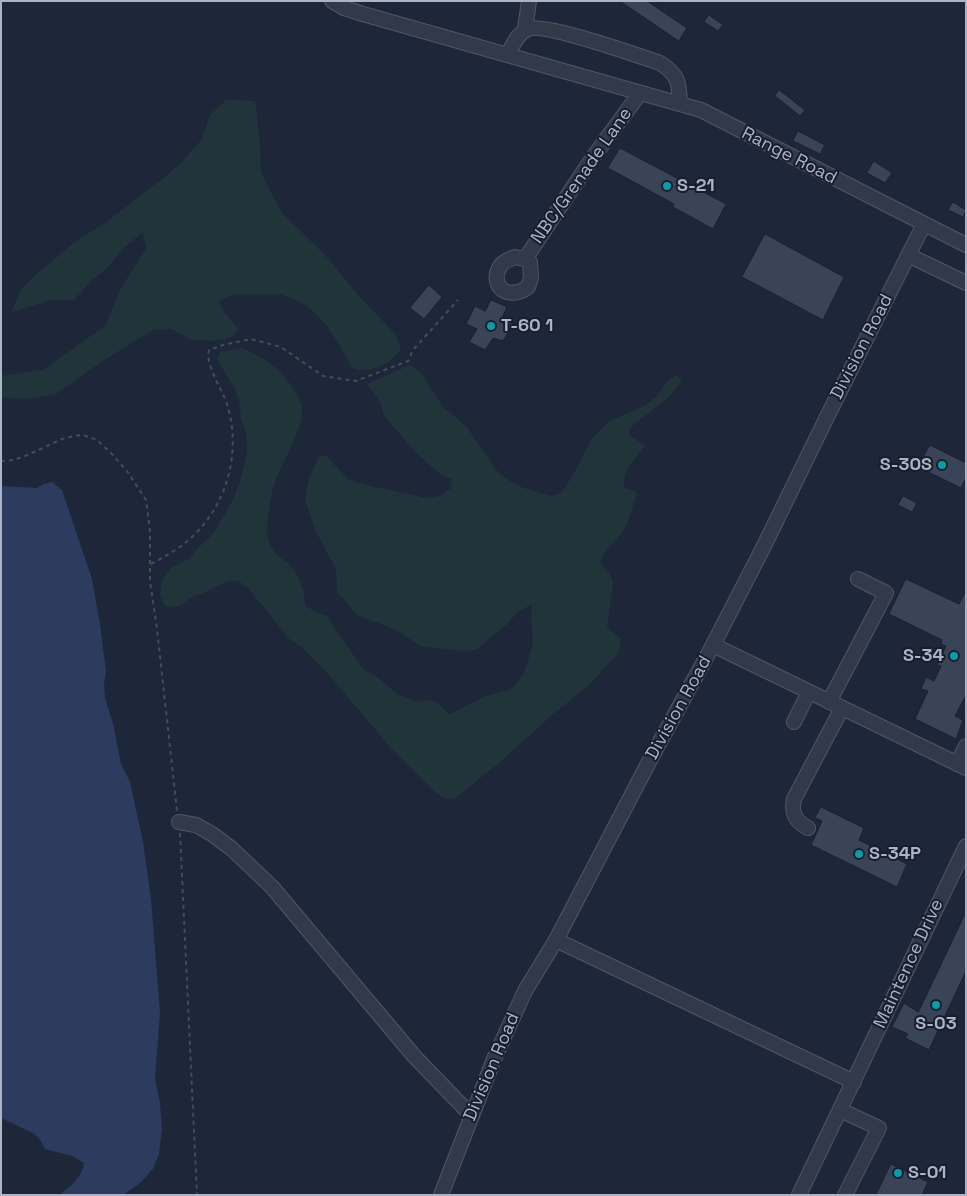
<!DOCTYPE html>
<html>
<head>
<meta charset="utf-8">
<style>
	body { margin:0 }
	#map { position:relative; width:967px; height:1196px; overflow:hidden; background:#1e2739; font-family:"Space Grotesk",sans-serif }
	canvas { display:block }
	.frame { position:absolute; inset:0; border:2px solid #acb3c6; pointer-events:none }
</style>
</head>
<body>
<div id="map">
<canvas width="967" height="1196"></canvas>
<div class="frame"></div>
</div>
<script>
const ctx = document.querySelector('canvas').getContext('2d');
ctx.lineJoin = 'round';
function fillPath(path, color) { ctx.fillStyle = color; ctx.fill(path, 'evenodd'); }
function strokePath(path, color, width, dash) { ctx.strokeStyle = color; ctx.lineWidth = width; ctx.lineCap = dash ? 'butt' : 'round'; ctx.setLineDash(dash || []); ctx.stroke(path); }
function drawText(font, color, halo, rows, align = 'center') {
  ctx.font = font + ' "Space Grotesk",sans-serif'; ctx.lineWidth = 4; ctx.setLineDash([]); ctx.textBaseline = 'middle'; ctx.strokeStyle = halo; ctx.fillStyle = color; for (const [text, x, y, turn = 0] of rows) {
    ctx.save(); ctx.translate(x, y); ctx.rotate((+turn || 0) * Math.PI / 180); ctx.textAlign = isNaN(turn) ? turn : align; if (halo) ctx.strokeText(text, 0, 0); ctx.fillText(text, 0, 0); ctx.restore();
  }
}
fillPath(new Path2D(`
	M226,100l29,1 5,44 1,27 11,23 11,19 42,41 33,40 38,40 5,14c-10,16 -31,25 -49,19 -17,-31 -33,-64 -70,-73 -8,-2 -18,0 -27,0 -16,0 -23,-3 -36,7l6,11 14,17 -9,8 -21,3 -20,-2 -17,-10 -19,1 -49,30 -48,34 -34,5 -21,-2v-21l42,-6 63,-45 15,-37 25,-39 -3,-17 -19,16 -17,20 -16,13 -17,19h-23l-39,12 7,-20 13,-14 44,-37 29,-18 61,-47 16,-14 20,-23 8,-24z
	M241,348c11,3 33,17 41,26 7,8 15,19 19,29 7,21 -21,61 -27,82 -3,10 -7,36 -7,46 2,27 19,25 29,42 6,10 8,22 10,33l13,8 7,1 37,54 14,8 20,17 19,8 17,-2 17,14 36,-18 26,-7 12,-15 9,-31 -2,-27 1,-12 -15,9 -11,12 -30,25 -16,1 -40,-5 -24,-16 -39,-15 -20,-23 -1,-23 -20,-37 -11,-32 3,-17 10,-26 7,-2 24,25 17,5 61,13 13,-2 11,-8v-9l-11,-5 -25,-22 -31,-37 -5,-15 -12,-16 43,-19 12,9 21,33 23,19 30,44 11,9 14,8 29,9 11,-3 13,-19 17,-34 20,-20 33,-14 13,-10 9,-14 11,-7 5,6c-16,23 -32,29 -52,47v8l15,9c-9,14 -23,25 -21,43l9,2 4,4c-5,13 -7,25 -14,37 -7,12 -20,19 -23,32l10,11 3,10 -6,43 14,12 -2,13 -31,34 -35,28 -54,49 -44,35 -10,1 -10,-7 -45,-45 -62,-73 -26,-27 -12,-7 -41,-51 -12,-9 -14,3 -15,8 -16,6 -12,9 -14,1 -6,-11 2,-16 10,-13 17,-8 9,-11 12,-11 8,-11 16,-28 7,-20 6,-24v-18l-6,-18 -2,-17 -4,-12 -18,-29 3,-8z`), '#20343a');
fillPath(new Path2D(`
	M52,482l10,8 30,89 8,45 6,48 -2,11 1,15 8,26 8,40 9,18 13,60 8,56 9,115 -5,66 5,24 2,27 -3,24 -6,15 -13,14 -17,12h-64c12,-9 23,-17 25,-32l-12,-7 -27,-7 -4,-8 -6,-7 -34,-16v-632l36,2 7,-4z`), '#2d3b5e');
const building = new Path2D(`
	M620,1h27l40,27 -8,13z
	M709,15l14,10 -5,6 -14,-9z
	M779,90l26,20 -5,6 -25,-20z
	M798,131l27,14 -5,9 -27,-13z
	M620,148l106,56 -13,25 -40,-22 1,-3 -66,-36z
	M874,161l18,12 -7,10 -18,-10z
	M953,202l13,8 -3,7 -15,-7z
	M765,234l79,43 -21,43 -81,-43z
	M429,285l13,12 -18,22 -14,-11z
	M491,300l16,7 -5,11 11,6 -10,17 -10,-3 -8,12 -16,-8 8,-13 -11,-5 9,-18 10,5z
	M930,445l36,18v15l-5,10 -43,-21z
	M903,496l14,7 -5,9 -14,-7z
	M906,579l53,25 7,-13v104l-11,21 8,4 -7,19 -41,-20 13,-28 -7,-2 5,-12 8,4 7,-15 -4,-1 9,-19 -5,-2 1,-4 -53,-26z
	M821,807l43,21 -5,12 48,24 -10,23 -86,-42 11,-24 -7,-3z
	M966,912v59l-37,79 -24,-12 3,-4 -16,-7 12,-24 14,9z
	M891,1164l37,18 -6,13h-46z`);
fillPath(building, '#3a4459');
strokePath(building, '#1a2030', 1);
const minor = new Path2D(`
	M332,1l12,7 19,6 338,96 265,135
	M525,29l4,-28
	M507,55c6,-9 10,-22 21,-26 15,-7 111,27 132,34 19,12 19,20 20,41
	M908,255l58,28
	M525,259l5,3 1,16 -3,9c-22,16 -40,-4 -27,-22 3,-4 9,-6 14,-8l10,2 69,-103 46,-63
	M713,645l253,123
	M829,702l57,-109 -28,-14
	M794,722l15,-30
	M957,764l9,-18
	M179,822l17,3 16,9 20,15 40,38 142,169 57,59
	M808,828c-13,-7 -17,-15 -14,-29l48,-91
	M556,940l298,142
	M840,1110l39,18 -34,67
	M441,1195l53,-136 31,-68 31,-51 95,-182 62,-113 50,-97 63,-129 98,-195
	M799,1195l167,-349`);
strokePath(minor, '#505667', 16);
strokePath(new Path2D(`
	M1,461l13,-1 16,-6 32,-15 12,-3 9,-1 14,5 15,14 15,17 19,29 4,31v50l7,48 20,182
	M151,564c17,-9 33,-18 46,-32 32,-33 44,-84 30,-128 -5,-15 -22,-39 -18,-54l14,-5 28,-6 30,8 42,29 33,5 52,-20 5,-11 45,-50
	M180,833l17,362`), '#3e5157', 2, [4, 4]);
strokePath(minor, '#323949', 14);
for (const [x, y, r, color] of [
	[667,186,5,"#0f9aa8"],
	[491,326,5,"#0f9aa8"],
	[942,465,5,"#0f9aa8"],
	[954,656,5,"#0f9aa8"],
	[859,854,5,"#0f9aa8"],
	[936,1005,5,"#0f9aa8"],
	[898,1173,5,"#0f9aa8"]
]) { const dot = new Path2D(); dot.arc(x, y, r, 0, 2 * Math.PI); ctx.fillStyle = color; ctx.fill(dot); strokePath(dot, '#181e2e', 2); }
drawText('18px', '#acb3c6', '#181e2e', [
	["Range Road",789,156,27],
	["NBC/Grenade Lane",582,176,-55],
	["Division Road",862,347,-63],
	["Division Road",679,708,-61],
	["Maintence Drive",909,964,-65],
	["Division Road",492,1067,-67]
]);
drawText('bold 18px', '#acb3c6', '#181e2e', [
	["S-21",677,186],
	["T-60 1",501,326],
	["S-30S",932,465,"right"],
	["S-34",944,656,"right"],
	["S-34P",869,854],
	["S-03",936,1024,"center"],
	["S-01",908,1173]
], 'left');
</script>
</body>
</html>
